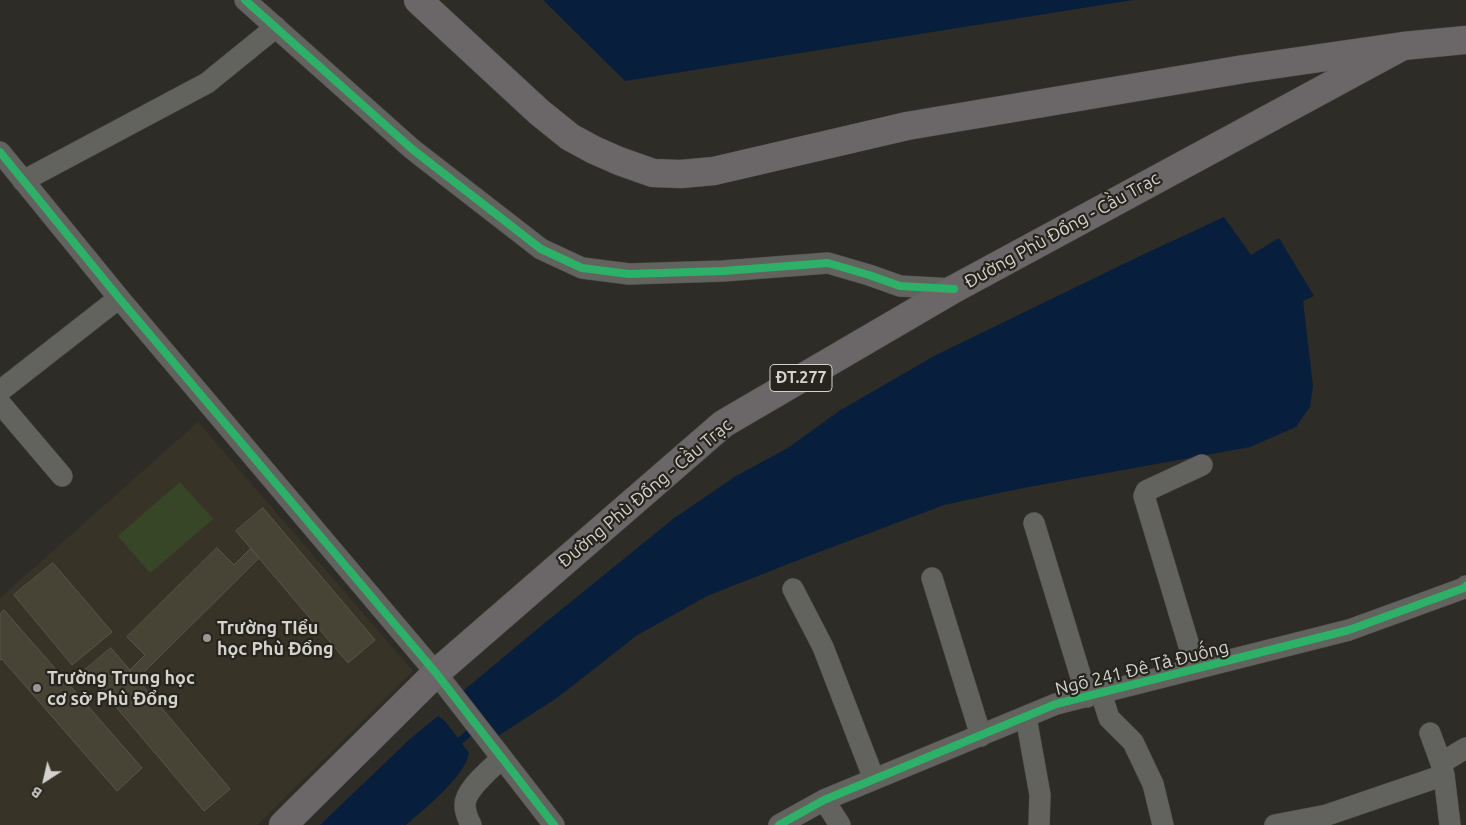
<!DOCTYPE html>
<html>
<head>
<meta charset="utf-8">
<style>
	body { margin:0 }
	#map { position:relative; width:1466px; height:825px; overflow:hidden; background:#2d2c27; font-family:Ubuntu,sans-serif }
	canvas { display:block }
	.north { position:absolute; left:20px; top:755px; width:50px; height:50px; -webkit-text-stroke:4px #26241c; paint-order:stroke; rotate:215deg; font-size:14px; font-weight:700; line-height:20px; text-align:center; color:#d3d2cd }
	.north::after { content:''; display:block; margin:auto; width:18px; height:22px; background:#d3d2cd; clip-path:polygon(50% 0,100% 100%,50% 72%,0 100%) }
</style>
</head>
<body>
<div id="map">
<canvas width="1466" height="825"></canvas>
<div class="north">B</div>
</div>
<script>
const ctx = document.querySelector('canvas').getContext('2d');
ctx.lineJoin = 'round';
function fillPath(path, color) { ctx.fillStyle = color; ctx.fill(path, 'evenodd'); }
function strokePath(path, color, width, dash) { ctx.strokeStyle = color; ctx.lineWidth = width; ctx.lineCap = dash ? 'butt' : 'round'; ctx.setLineDash(dash || []); ctx.stroke(path); }
function drawText(font, color, halo, rows, align = 'center') {
  ctx.font = font + ' Ubuntu,sans-serif'; ctx.lineWidth = 4.5; ctx.setLineDash([]); ctx.textBaseline = 'middle'; ctx.strokeStyle = halo; ctx.fillStyle = color; for (const [text, x, y, turn = 0] of rows) {
    ctx.save(); ctx.translate(x, y); ctx.rotate((+turn || 0) * Math.PI / 180); ctx.textAlign = isNaN(turn) ? turn : align; if (halo) ctx.strokeText(text, 0, 0); ctx.fillText(text, 0, 0); ctx.restore();
  }
}
fillPath(new Path2D(`
	M198,422l215,249 -156,154h-257v-227z`), '#373427');
fillPath(new Path2D(`
	M180,482l33,37 -63,54 -32,-37z`), '#384628');
fillPath(new Path2D(`
	M543,0h590l-508,81z
	M1224,217l27,38 28,-17 35,58 -11,5 10,85 -3,21 -14,20 -46,20 -232,42 -74,16 -138,52 -99,39 -71,40 -79,62 -59,38 -48,-34 85,-71 138,-112 63,-43 52,-28 51,-37 97,-56 204,-99z
	M438,716l7,5 24,32c-4,24 -45,56 -63,72h-86l90,-86z`), '#071f3c');
strokePath(new Path2D(`
	M454,746l22,-19`), '#071f3c', 7);
const building = new Path2D(`
	M263,508l112,132 -27,23 -112,-132z
	M217,548l17,17 17,-17 8,10 -122,121 -8,-8 16,-16 -18,-18z
	M53,563l59,69 -40,33 -58,-70z
	M4,610l138,158 -25,23 -115,-132 -2,1v-46z
	M111,648l119,141 -26,22 -119,-141z`);
fillPath(building, '#474435');
strokePath(building, '#565551', 1);
const street = new Path2D(`
	M245,0l167,149 129,100 41,19 47,6 94,-3 105,-8 41,12 31,11 54,3
	M0,152l119,146 317,375 118,152
	M23,181l184,-98 69,-56
	M0,391l119,-93
	M0,403l62,73
	M1034,523l53,174
	M932,578l49,158
	M793,589l30,58 51,132
	M1196,669l-52,-173 2,-5 56,-26
	M1101,693l8,25 24,24 20,42 10,41
	M1026,717l14,78 -1,30
	M1430,733l11,30
	M824,800l16,25
	M471,825c-3,-6 -6,-13 -6,-20 0,-16 26,-36 37,-47
	M779,825l45,-25 232,-96 293,-74 115,-42 2,-2
	M1275,825l52,-10 117,-40
	M1450,825l-6,-50 -3,-12 25,-15`);
const primary = new Path2D(`
	M418,0l121,112 31,25 24,13 25,11 34,12 28,1 33,-3 193,-45 337,-57 159,-23 63,-6
	M283,825l153,-152 287,-249 231,-135 449,-243`);
strokePath(street, '#4b4a46', 22);
strokePath(primary, '#4b4a46', 29);
strokePath(street, '#62625e', 21);
strokePath(primary, '#6b6769', 28);
strokePath(new Path2D(`
	M245,0l167,149 129,100 41,19 47,6 94,-3 105,-8 41,12 31,11 54,3
	M0,152l119,146 317,375 118,152
	M779,825l45,-25 232,-96 293,-74 115,-42 2,-2`), '#2db169', 8);
for (const [x, y, r, color] of [
	[207,638,5,"#999893"],
	[37,688,5,"#999893"]
]) { const dot = new Path2D(); dot.arc(x, y, r, 0, 2 * Math.PI); ctx.fillStyle = color; ctx.fill(dot); strokePath(dot, '#26241c', 2); }
for (const [x, y, w] of [
	[801,378,62]
]) { const box = new Path2D(); box.roundRect(x - w / 2, y - 13.5, w, 27, 4); ctx.fillStyle = '#26241c'; ctx.fill(box); strokePath(box, '#d3d2cd', 1); }
drawText('bold 16px', '#d3d2cd', null, [
	["ĐT.277",801,378]
]);
drawText('18px', '#d3d2cd', '#26241c', [
	["Đường Phù Đổng - Cầu Trạc",1062,230,-29],
	["Đường Phù Đổng - Cầu Trạc",645,493,-40],
	["Ngõ 241 Đê Tả Đuống",1142,668,-14]
]);
drawText('bold 18px', '#d3d2cd', '#26241c', [
	["Trường TIểu",217,628],
	["học Phù Đổng",217,649],
	["Trường Trung học",47,678],
	["cơ sở Phù Đổng",47,699]
], 'left');
</script>
</body>
</html>
